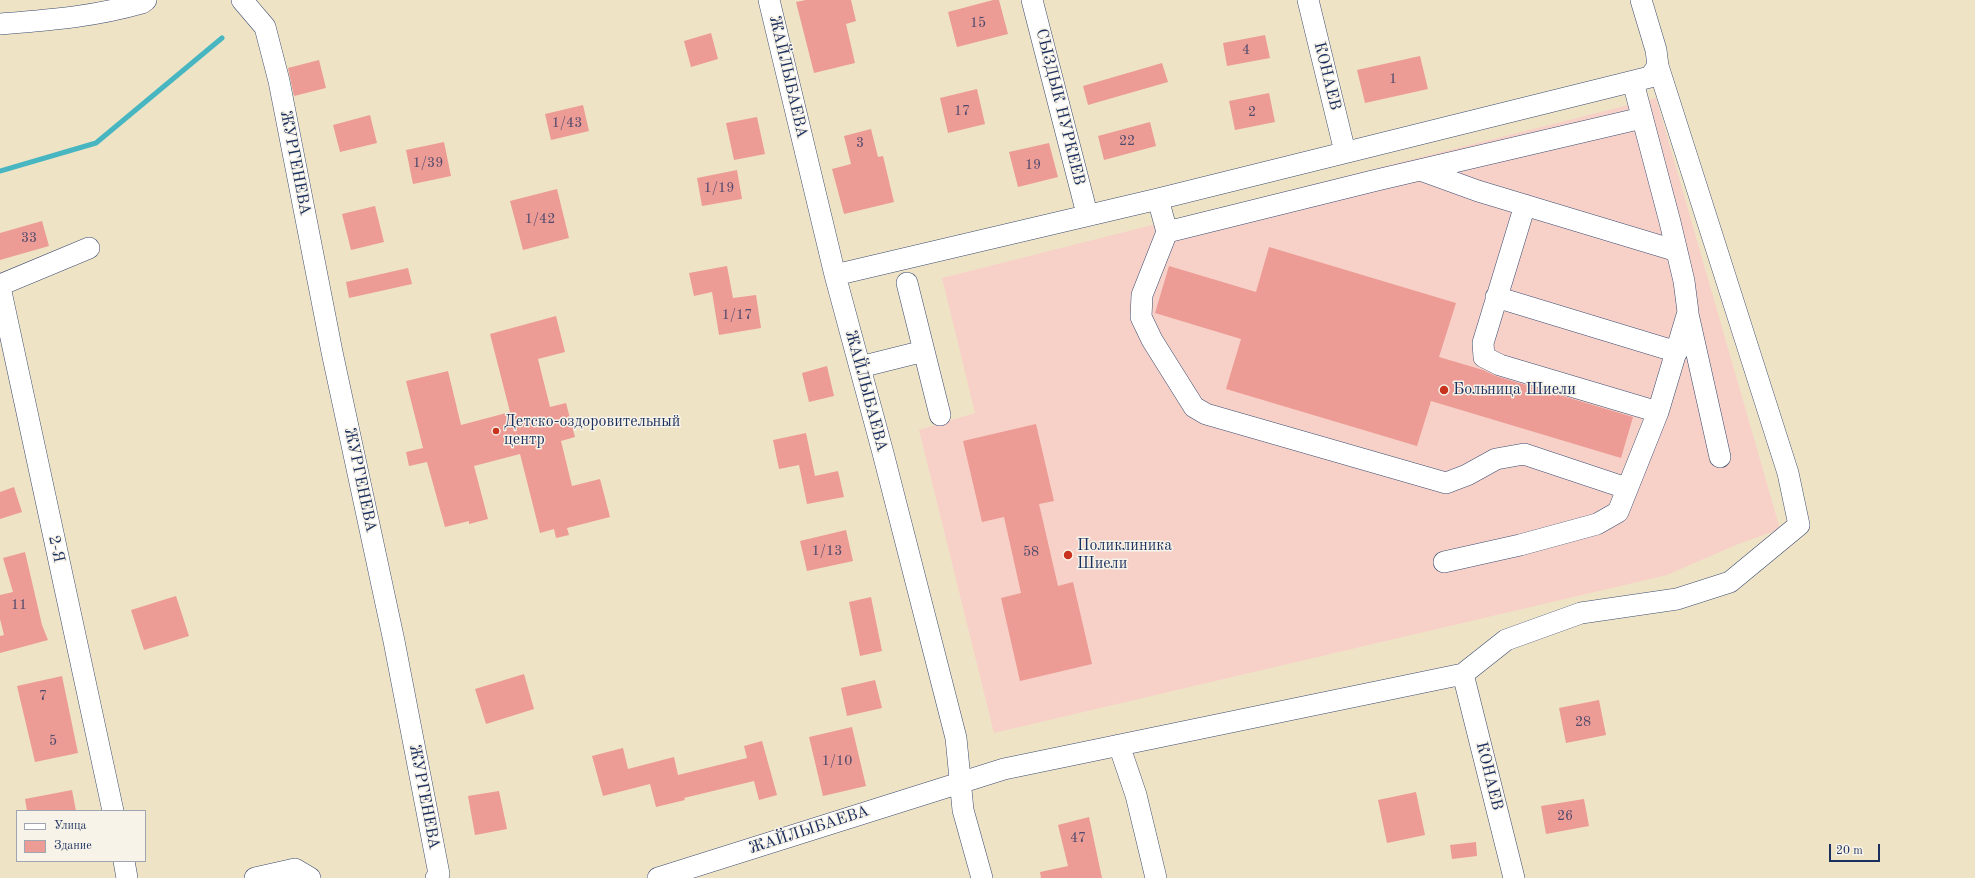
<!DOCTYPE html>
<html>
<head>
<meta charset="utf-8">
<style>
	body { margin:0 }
	#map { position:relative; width:1975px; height:878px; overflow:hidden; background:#efe3c6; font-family:"Old Standard TT",serif }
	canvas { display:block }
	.legend { position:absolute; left:16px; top:810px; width:130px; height:52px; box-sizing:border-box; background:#f7f3e8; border:1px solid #9fa5b1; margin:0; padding:5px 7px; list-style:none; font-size:12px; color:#1b2f5e }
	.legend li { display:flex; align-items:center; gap:8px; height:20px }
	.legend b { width:20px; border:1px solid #9fa5b1 }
	.scale { position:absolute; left:1829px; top:844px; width:51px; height:18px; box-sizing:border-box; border:2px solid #1b2f5e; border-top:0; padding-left:5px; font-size:12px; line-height:14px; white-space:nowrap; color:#1b2f5e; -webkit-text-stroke:3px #f7f3e8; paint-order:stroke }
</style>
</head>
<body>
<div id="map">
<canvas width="1975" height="878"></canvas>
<ul class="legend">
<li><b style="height:5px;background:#fff"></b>Улица</li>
<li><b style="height:11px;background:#ec9b95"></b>Здание</li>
</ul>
<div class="scale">20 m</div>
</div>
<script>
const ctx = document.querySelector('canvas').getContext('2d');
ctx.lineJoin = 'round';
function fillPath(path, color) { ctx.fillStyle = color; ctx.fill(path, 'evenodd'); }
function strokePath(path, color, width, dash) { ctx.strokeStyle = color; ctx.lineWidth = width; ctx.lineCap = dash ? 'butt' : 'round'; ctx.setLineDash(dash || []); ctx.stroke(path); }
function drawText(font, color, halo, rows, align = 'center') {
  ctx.font = font + ' "Old Standard TT",serif'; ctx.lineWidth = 3; ctx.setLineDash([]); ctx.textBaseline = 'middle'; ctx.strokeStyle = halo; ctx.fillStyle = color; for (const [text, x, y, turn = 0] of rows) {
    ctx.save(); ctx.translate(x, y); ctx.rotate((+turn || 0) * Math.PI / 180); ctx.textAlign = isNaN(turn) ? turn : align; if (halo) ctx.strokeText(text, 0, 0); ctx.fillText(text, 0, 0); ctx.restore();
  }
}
fillPath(new Path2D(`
	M1656,98l124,431 -44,16 -69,30 -673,158 -75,-303 56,-17 -33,-135z`), '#f7d1c8');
strokePath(new Path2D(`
	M0,171l96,-28 126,-105`), '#47b6c1', 5);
fillPath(new Path2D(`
	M806,0h45l5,21 -10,3 9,39 -41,10 -18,-71z
	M993,0h6l9,34 -51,13 -9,-35z
	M711,33l7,26 -27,8 -7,-26z
	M1265,35l5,23 -43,8 -4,-23z
	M1420,56l8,33 -63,14 -8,-33z
	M319,60l7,28 -32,8 -6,-28z
	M1162,63l6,19 -80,23 -5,-19z
	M977,89l8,35 -37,9 -8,-35z
	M1269,93l6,29 -40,8 -6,-29z
	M583,105l6,26 -38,9 -6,-26z
	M370,115l7,28 -37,9 -7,-27z
	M757,117l8,37 -31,6 -8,-37z
	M1150,122l6,24 -52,14 -6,-24z
	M871,129l7,28 5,-1 11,46 -50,12 -12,-45 19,-5 -7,-28z
	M444,142l7,34 -38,8 -7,-34z
	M1049,143l9,34 -40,10 -9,-35z
	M737,170l5,29 -40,7 -5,-28z
	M557,189l12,49 -46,12 -13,-49z
	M375,206l9,36 -33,8 -9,-36z
	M42,221l7,25 -49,14v-27z
	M1269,247l187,56 -17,54 44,13 13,6 137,41 -12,41 -190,-57 -14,45 -191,-57 15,-50 -86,-26 14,-47 87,26z
	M727,266l6,32 23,-3 5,33 -42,7 -7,-43 -18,4 -5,-23z
	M408,268l4,16 -63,14 -3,-16z
	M556,316l9,36 -27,7 12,48 16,-4 9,34 -14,4 11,45 28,-7 10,38 -43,11 2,7 -13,3 -2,-9 -14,4 -20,-79 -46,12 14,53 -19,5v-3l-24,6 -18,-65 -18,4 -3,-14 17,-4 -17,-67 42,-10 13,54 49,-13 -20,-78z
	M827,366l7,30 -25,6 -7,-29z
	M1036,424l18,77 -15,3 19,82 15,-4 19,82 -72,17 -19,-83 20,-5 -17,-76 -22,5 -19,-81z
	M806,433l9,43 23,-5 6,26 -37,7 -8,-39 -20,4 -6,-29z
	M14,487l8,25 -22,7v-27z
	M846,530l7,31 -46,10 -7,-30z
	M25,552l17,73 6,15 -48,13v-17l4,-1 -4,-16v-24l13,-3 -10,-34z
	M176,596l13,40 -45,14 -13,-40z
	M871,597l11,54 -22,5 -11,-54z
	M524,674l10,35 -48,15 -11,-35z
	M62,676l16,77 -43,9 -18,-76z
	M875,680l7,28 -35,8 -6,-28z
	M1599,700l7,35 -40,8 -7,-35z
	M852,727l14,59 -43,10 -14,-59z
	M762,741l15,54 -18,5 -5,-19 -70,17 1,2 -29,7 -6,-23 -47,12 -11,-40 31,-8 5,21 46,-12 4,18 69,-17 -3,-12z
	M72,790l4,21h-49l-2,-12z
	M499,791l8,38 -32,6 -7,-39z
	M1416,792l9,43 -38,8 -9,-43z
	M1584,799l5,27 -43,8 -5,-28z
	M1089,817l13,61h-61l-1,-6 28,-6 -10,-41z
	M1476,842l1,14 -25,3 -2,-14z`), '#ec9b95');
const minor = new Path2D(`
	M242,0l23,27 14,54 53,271 62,289 45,233 -3,4
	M769,0l66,275 48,178 73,285 7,72 19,68
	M1032,0l55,214
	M1308,0l37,152
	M0,24c50,-4 93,-7 142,-21l4,-3
	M1420,170l58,21 199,60
	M1158,199l9,33 -25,63 -1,22 11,23 42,67 12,7 240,69 21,-8 29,-16 28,-5 102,34
	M1525,205l-42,138 1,14 16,8 158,47
	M1167,232l210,-52 265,-62
	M835,275l323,-76 492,-122 8,-11 -2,-16 -15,-50
	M907,283l33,132
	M0,285l89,-37
	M0,287l113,524
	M1496,297l181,55
	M1688,314l32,143
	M860,367l64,-16
	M1444,562l76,-17 77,-21 21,-12 40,-100 30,-100 -4,-31 -14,-59 -37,-140
	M1463,674l51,204
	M1119,745l17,50 20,83
	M124,861l3,17
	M255,878l40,-9 15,9
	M658,878l346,-109 459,-95 43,-34 75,-27 96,-14 53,-17 69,-57 -11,-52 -130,-407`);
strokePath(minor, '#3b4a6e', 22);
strokePath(minor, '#fff', 21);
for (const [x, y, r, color] of [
	[1444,390,5,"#c8321e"],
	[496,431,4,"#c8321e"],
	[1068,555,5,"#c8321e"]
]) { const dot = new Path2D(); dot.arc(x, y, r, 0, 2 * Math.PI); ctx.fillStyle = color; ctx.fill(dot); strokePath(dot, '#f7f3e8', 1.5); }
drawText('14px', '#4f4a6c', null, [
	["15",978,23],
	["4",1246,50],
	["1",1393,79],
	["17",962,111],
	["2",1252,112],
	["1/43",567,123],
	["22",1127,141],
	["3",860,143],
	["1/39",428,163],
	["19",1033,165],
	["1/19",719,188],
	["1/42",540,219],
	["33",29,238],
	["1/17",737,315],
	["1/13",827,551],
	["58",1031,552],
	["11",19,605],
	["7",43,696],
	["28",1583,722],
	["5",53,741],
	["1/10",837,761],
	["26",1565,816],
	["47",1078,838]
]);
drawText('16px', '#1b2f5e', '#f7f3e8', [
	["КОНАЕВ",1327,76,76],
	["ЖАЙЛЫБАЕВА",788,77,77],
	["СЫЗДЫК НУРКЕЕВ",1060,107,76],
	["ЖУРГЕНЕВА",295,163,79],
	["ЖАЙЛЫБАЕВА",866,391,75],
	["ЖУРГЕНЕВА",360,480,78],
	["2-Я",56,549,78],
	["КОНАЕВ",1489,776,76],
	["ЖУРГЕНЕВА",424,797,79],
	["ЖАЙЛЫБАЕВА",809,830,-18]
]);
drawText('16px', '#1b2f5e', '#f7f3e8', [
	["Больница Шиели",1453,390],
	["Детско-оздоровительный",504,422],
	["центр",504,440],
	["Поликлиника",1077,546],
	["Шиели",1077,564]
], 'left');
</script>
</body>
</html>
